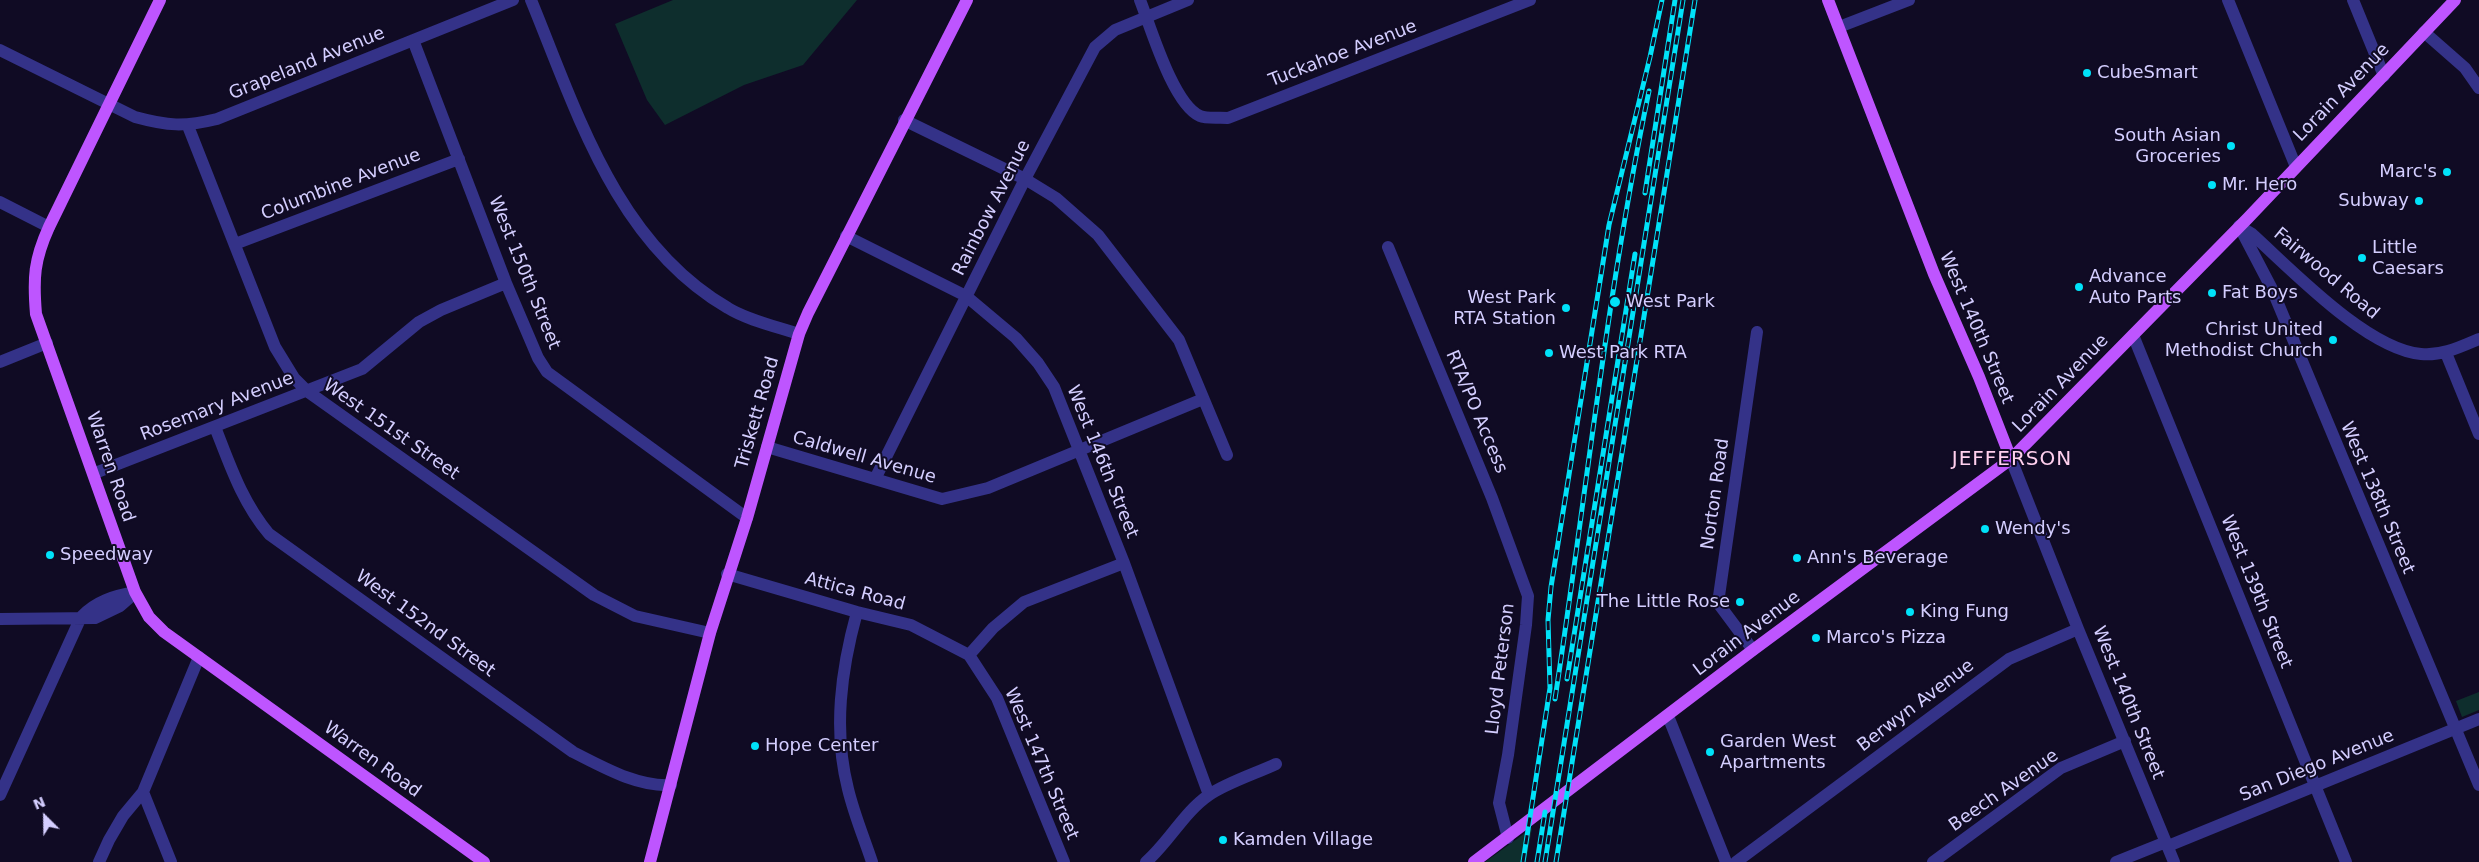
<!DOCTYPE html>
<html>
<head>
<meta charset="utf-8">
<style>
	body { margin:0 }
	#map { position:relative; width:2479px; height:862px; overflow:hidden; background:#100b24; font-family:"DejaVu Sans",sans-serif }
	canvas { display:block }
	.north { position:absolute; left:20px; top:792px; width:50px; height:50px; -webkit-text-stroke:4px #100b24; paint-order:stroke; rotate:337deg; font-size:14px; font-weight:700; line-height:20px; text-align:center; color:#d4ceff }
	.north::after { content:''; display:block; margin:auto; width:18px; height:22px; background:#d4ceff; clip-path:polygon(50% 0,100% 100%,50% 72%,0 100%) }
</style>
</head>
<body>
<div id="map">
<canvas width="2479" height="862"></canvas>
<div class="north">N</div>
</div>
<script>
const ctx = document.querySelector('canvas').getContext('2d');
ctx.lineJoin = 'round';
function fillPath(path, color) { ctx.fillStyle = color; ctx.fill(path, 'evenodd'); }
function strokePath(path, color, width, dash) { ctx.strokeStyle = color; ctx.lineWidth = width; ctx.lineCap = dash ? 'butt' : 'round'; ctx.setLineDash(dash || []); ctx.stroke(path); }
function drawText(font, color, halo, rows, align = 'center') {
  ctx.font = font + ' "DejaVu Sans",sans-serif'; ctx.lineWidth = 4; ctx.setLineDash([]); ctx.textBaseline = 'middle'; ctx.strokeStyle = halo; ctx.fillStyle = color; for (const [text, x, y, turn = 0] of rows) {
    ctx.save(); ctx.translate(x, y); ctx.rotate((+turn || 0) * Math.PI / 180); ctx.textAlign = isNaN(turn) ? turn : align; if (halo) ctx.strokeText(text, 0, 0); ctx.fillText(text, 0, 0); ctx.restore();
  }
}
fillPath(new Path2D(`
	M673,0h184l-54,65 -59,20 -79,40 -18,-25 -32,-76z
	M2479,692v18l-17,7 -6,-16z
	M1532,828l-6,34h-41z`), '#0e2e2d');
strokePath(new Path2D(`
	M531,0c46,112 85,243 197,308 19,12 50,19 71,26
	M1140,0c11,28 33,104 60,116 7,3 20,1 28,2l302,-118
	M2228,0l68,167
	M2353,0l31,76
	M1839,27l70,-27
	M2424,32l41,36 14,20
	M413,40l93,243 32,75 9,14 200,146
	M0,50l135,67c33,9 49,10 82,2l296,-119
	M904,120l121,59 31,19 42,37 81,105 48,115
	M188,126l87,221 19,31 13,13 287,204 41,21 75,17
	M0,202l49,25
	M2239,226l33,63 207,496
	M2242,228l10,6c41,37 115,115 169,120 21,2 39,-7 58,-15
	M846,236l120,60 50,42 22,25 16,24 70,176 85,232
	M235,244l224,-85
	M1388,247l104,251 36,98 -2,29 -18,130 -9,48 9,35
	M2133,335l213,527
	M2446,353l33,81
	M0,362l47,-19
	M215,427c15,38 27,75 54,107l304,218c30,15 64,35 98,33
	M767,447l175,52 46,-11 215,-89
	M2011,459l67,170 96,233
	M95,473l267,-104 57,-47 22,-12 65,-27
	M875,479l150,-300 70,-132 20,-17 73,-30
	M727,574l130,38 54,13 58,30 28,43 67,164
	M857,612c-16,58 -24,118 -9,177 6,25 16,49 24,73
	M0,619l95,-1 25,-12 15,-13
	M1753,650l-35,-47 39,-271
	M969,655l24,-27 31,-26 100,-39
	M1668,716l58,146
	M143,792l28,70
	M0,795l81,-178c15,-16 33,-21 54,-25
	M2168,846l311,-127
	M99,862l10,-22 14,-24 20,-24 56,-135
	M1146,862c23,-20 38,-50 63,-67 17,-12 48,-22 67,-31
	M1736,862l273,-203 69,-30
	M1933,862l128,-94 64,-27
	M2116,862l50,-20`), '#343288', 12);
strokePath(new Path2D(`
	M160,0l-111,227c-15,33 -16,51 -13,87l99,278 14,25 15,15 320,230
	M1828,0l106,274 45,103 32,82
	M650,862l60,-229 37,-115 52,-184 9,-21 159,-313
	M1474,862l279,-212 258,-191 237,-241 207,-218`), '#be55ff', 12);
const rail = new Path2D(`
	M1645,193l30,-193
	M1567,679l68,-425
	M1555,699c31,-203 52,-407 94,-608
	M1523,862l27,-174 -2,-68 3,-33 58,-362 41,-168 12,-57
	M1537,862l8,-50
	M1545,862l138,-862
	M1556,862l139,-862`);
strokePath(rail, '#00e2f9', 5);
strokePath(rail, '#100b24', 3, [9]);
for (const [x, y, r, color] of [
	[2087,73,5,"#00e2f9"],
	[2231,146,5,"#00e2f9"],
	[2447,172,5,"#00e2f9"],
	[2212,185,5,"#00e2f9"],
	[2419,201,5,"#00e2f9"],
	[2362,258,5,"#00e2f9"],
	[2079,287,5,"#00e2f9"],
	[2212,293,5,"#00e2f9"],
	[1615,302,6,"#00e2f9"],
	[1566,308,5,"#00e2f9"],
	[2333,340,5,"#00e2f9"],
	[1549,353,5,"#00e2f9"],
	[1985,529,5,"#00e2f9"],
	[50,555,5,"#00e2f9"],
	[1797,558,5,"#00e2f9"],
	[1740,602,5,"#00e2f9"],
	[1910,612,5,"#00e2f9"],
	[1816,638,5,"#00e2f9"],
	[755,746,5,"#00e2f9"],
	[1710,752,5,"#00e2f9"],
	[1223,840,5,"#00e2f9"]
]) { const dot = new Path2D(); dot.arc(x, y, r, 0, 2 * Math.PI); ctx.fillStyle = color; ctx.fill(dot); strokePath(dot, '#100b24', 2); }
drawText('18px', '#d4ceff', '#100b24', [
	["Tuckahoe Avenue",1343,54,-21],
	["Grapeland Avenue",307,64,-22],
	["Lorain Avenue",2342,93,-46],
	["Columbine Avenue",341,185,-21],
	["Rainbow Avenue",992,208,-63],
	["West 150th Street",524,273,68],
	["Fairwood Road",2326,274,40],
	["West 140th Street",1976,328,67],
	["Lorain Avenue",2061,384,-46],
	["Rosemary Avenue",217,407,-21],
	["RTA/PO Access",1476,412,67],
	["Triskett Road",758,413,-74],
	["West 151st Street",391,430,35],
	["Caldwell Avenue",864,458,16],
	["West 146th Street",1102,462,68],
	["Warren Road",110,467,71],
	["Norton Road",1716,494,-82],
	["West 138th Street",2377,498,67],
	["Attica Road",855,592,15],
	["West 139th Street",2256,592,68],
	["West 152nd Street",425,624,36],
	["Lorain Avenue",1747,634,-37],
	["Lloyd Peterson",1501,669,-83],
	["West 140th Street",2128,703,68],
	["Berwyn Avenue",1916,706,-37],
	["Warren Road",372,760,36],
	["West 147th Street",1041,764,67],
	["San Diego Avenue",2317,766,-22],
	["Beech Avenue",2004,791,-35]
]);
drawText('18px', '#d4ceff', '#100b24', [
	["CubeSmart",2097,73],
	["South Asian",2221,136,"right"],
	["Groceries",2221,157,"right"],
	["Marc's",2437,172,"right"],
	["Mr. Hero",2222,185],
	["Subway",2409,201,"right"],
	["Little",2372,248],
	["Caesars",2372,269],
	["Advance",2089,277],
	["Auto Parts",2089,298],
	["Fat Boys",2222,293],
	["West Park",1556,298,"right"],
	["RTA Station",1556,319,"right"],
	["West Park",1626,302],
	["Christ United",2323,330,"right"],
	["Methodist Church",2323,351,"right"],
	["West Park RTA",1559,353],
	["Wendy's",1995,529],
	["Speedway",60,555],
	["Ann's Beverage",1807,558],
	["The Little Rose",1730,602,"right"],
	["King Fung",1920,612],
	["Marco's Pizza",1826,638],
	["Garden West",1720,742],
	["Apartments",1720,763],
	["Hope Center",765,746],
	["Kamden Village",1233,840]
], 'left');
ctx.letterSpacing = '1px';
drawText('20px', '#ffd0ee', '#100b24', [
	["JEFFERSON",2012,460]
]);
ctx.letterSpacing = '0px';
</script>
</body>
</html>
